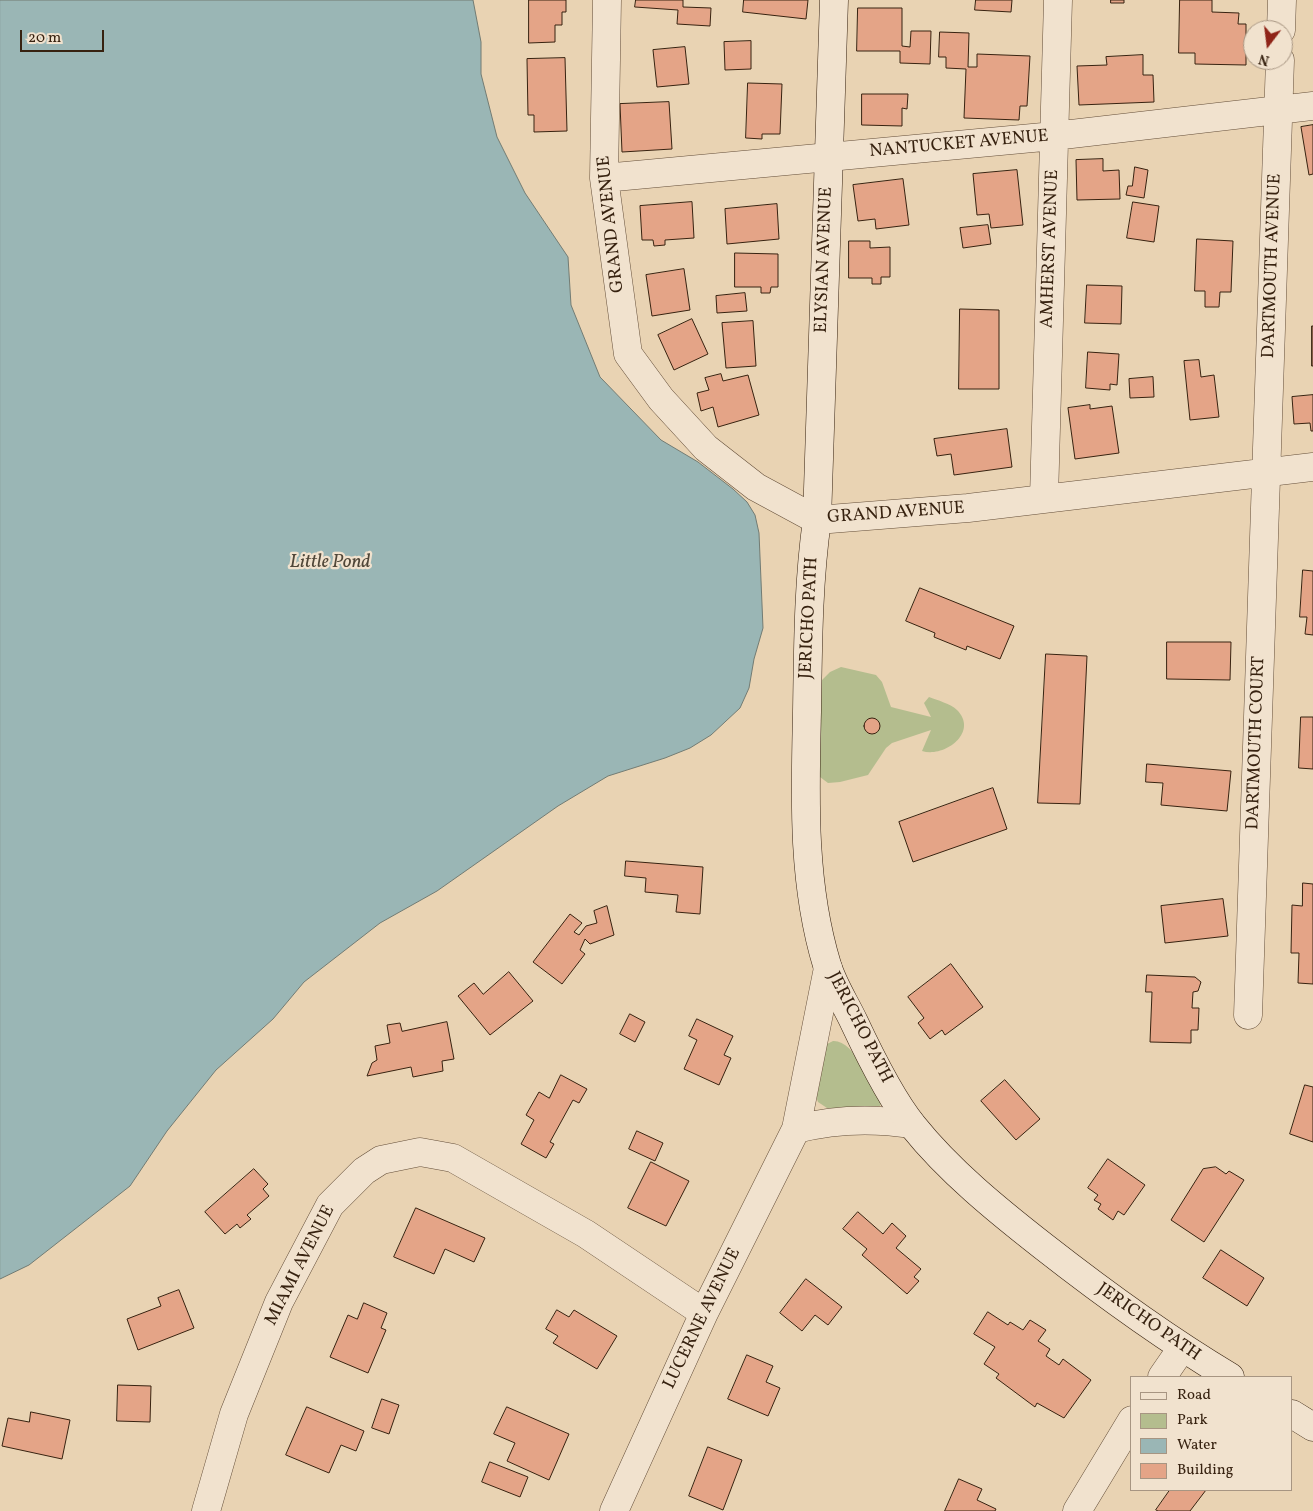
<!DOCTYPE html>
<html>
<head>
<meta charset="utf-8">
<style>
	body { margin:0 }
	#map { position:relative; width:1313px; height:1511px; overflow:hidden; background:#e9d3b3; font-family:Vollkorn,serif }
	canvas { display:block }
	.legend { position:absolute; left:1130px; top:1376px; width:162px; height:115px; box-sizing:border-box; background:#f1e2ce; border:1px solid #a79582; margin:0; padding:6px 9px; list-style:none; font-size:15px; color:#372210 }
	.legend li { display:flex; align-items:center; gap:10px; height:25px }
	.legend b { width:25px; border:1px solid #a79582 }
	.north { position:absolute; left:1243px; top:20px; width:50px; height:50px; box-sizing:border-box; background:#f1e2ce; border:1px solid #a79582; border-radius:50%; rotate:195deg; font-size:14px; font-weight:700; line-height:20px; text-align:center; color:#372210 }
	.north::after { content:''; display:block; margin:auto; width:18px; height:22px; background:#8f2418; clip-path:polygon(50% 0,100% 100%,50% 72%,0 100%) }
	.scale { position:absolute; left:20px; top:30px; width:84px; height:22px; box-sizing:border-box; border:2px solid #372210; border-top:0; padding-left:6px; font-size:15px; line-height:18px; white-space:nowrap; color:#372210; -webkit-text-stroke:4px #f1e2ce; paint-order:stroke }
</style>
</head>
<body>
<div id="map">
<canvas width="1313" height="1511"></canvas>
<ul class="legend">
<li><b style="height:6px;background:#f1e2ce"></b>Road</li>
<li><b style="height:14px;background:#b4bd8e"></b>Park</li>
<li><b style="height:14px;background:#9ab6b5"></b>Water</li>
<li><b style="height:14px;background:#e4a487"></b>Building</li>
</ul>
<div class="north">N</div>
<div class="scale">20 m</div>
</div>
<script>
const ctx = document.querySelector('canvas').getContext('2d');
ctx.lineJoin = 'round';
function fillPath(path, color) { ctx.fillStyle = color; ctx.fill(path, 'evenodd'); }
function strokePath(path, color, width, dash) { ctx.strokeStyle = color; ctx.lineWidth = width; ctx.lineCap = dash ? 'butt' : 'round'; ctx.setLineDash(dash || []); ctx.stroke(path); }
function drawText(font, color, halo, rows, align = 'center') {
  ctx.font = font + ' Vollkorn,serif'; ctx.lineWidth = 4.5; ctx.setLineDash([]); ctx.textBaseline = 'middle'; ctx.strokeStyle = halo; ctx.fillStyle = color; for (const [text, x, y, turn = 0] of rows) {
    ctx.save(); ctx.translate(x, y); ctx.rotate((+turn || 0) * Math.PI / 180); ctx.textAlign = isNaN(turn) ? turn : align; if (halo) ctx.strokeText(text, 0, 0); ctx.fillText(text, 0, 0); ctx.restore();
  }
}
fillPath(new Path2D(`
	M841,667l35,8 6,7 9,25 40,10 -7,-14 5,-6c8,3 22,7 28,13 22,22 -12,48 -35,41l9,-21 -39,13 -6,5 -18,27 -28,7 -12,1 -8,-6 -1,-10 2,-86 9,-9z
	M833,1041c22,-1 39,45 48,62l-1,3 -50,4 -12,-8 -2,-6 11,-52z`), '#b4bd8e');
const water = new Path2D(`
	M0,0h473l8,42v32l16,63 28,56 43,64 3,48 29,72 61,63 37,22 35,27 14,13 8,13 4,18 4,95 -9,31 -5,29 -9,20 -29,27 -21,13 -25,10 -57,18 -50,30 -121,85 -57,32 -76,59 -31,37 -57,51 -49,61 -37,55 -101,79 -29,14z`);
fillPath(water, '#9ab6b5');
strokePath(water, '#727b73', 1);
const building = new Path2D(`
	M529,0h37v12h-4v13h-7v17l-26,1z
	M636,0h47v7l28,1 -1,18 -33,-2 1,-14 -43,-3z
	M744,0h64l-2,19 -63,-7z
	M976,0h36l-1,12 -36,-2z
	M1111,0h13v3h-13z
	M1180,0h32v12l27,1 -1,11h8v41l-51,-1v-11h-16z
	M858,8h44v38l8,1 1,-16h20l-1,33 -30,-1v-12h-43z
	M940,32l29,1 -1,34h9v-13l53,2 -3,50h-7l-1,14 -55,-2 2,-49 -20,-1v-11h-7z
	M751,41v28l-26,1 -1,-28z
	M685,47l4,37 -32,3 -4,-37z
	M1143,55v20h10l1,27 -75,3 -2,-39 30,-1 -1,-8z
	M565,58l2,73 -33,1v-17h-6l-1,-56z
	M748,83l34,1 -2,50h-18v5l-16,-1z
	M862,94h46l-1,15 -5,-1v18l-40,-1z
	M669,102l3,47 -50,3 -2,-48z
	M1313,125v49l-4,1 -8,-48z
	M1103,159v12l16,-1 1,29 -43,1 -1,-40z
	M1135,167l13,3 -4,28 -18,-3 2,-9h4z
	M1017,170l6,55 -32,3 -2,-14 -12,1 -4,-41z
	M903,179l6,46 -33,4 -1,-10 -17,2 -5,-36z
	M692,202l2,36 -29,2v5l-11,1 -1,-6h-11l-2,-34z
	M1133,202l26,4 -5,36 -27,-4z
	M777,204l2,35 -52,5 -2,-35z
	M988,225l3,19 -28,4 -3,-20z
	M1197,239l36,2 -2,51h-11l-1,15h-14v-16h-10z
	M849,241h21v7l20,-1v30h-9v7h-9v-6h-23z
	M735,253l43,1v33h-7l-1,6h-9v-6h-26z
	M684,269l6,41 -38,6 -6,-41z
	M1087,285l35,1 -1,38 -36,-1z
	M745,293l2,18 -30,2 -1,-17z
	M960,309l39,1v79h-40z
	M692,319l16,35 -34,16 -16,-35z
	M753,321l3,45 -30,2 -4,-45z
	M1312,326h1v40h-1z
	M1088,352l31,2 -2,31 -7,-1v6l-24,-2z
	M1199,360l2,17 13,-2 5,42 -29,3 -6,-59z
	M721,374l2,7 25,-6 11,40 -41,12 -5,-20 -12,4 -4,-18 12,-3 -4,-12z
	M1153,377l1,20 -24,1 -1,-19z
	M1313,395v36h-2l-1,-8 -16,1 -2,-27z
	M1090,405v4l22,-3 7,47 -44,6 -7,-51z
	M1007,429l5,38 -58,8 -3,-21 -14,2 -3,-17z
	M1303,570l10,1v64l-8,-1 2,-17h-7z
	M920,588l94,38 -14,33 -33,-13 -1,4 -32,-13 1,-4 -29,-12z
	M1167,642h64l-1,38 -63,-1z
	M1046,654l41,2 -7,148 -42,-1z
	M1301,717h12v52l-14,-1z
	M864 726a8 8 0 1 1 16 0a8 8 0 1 1-16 0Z
	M1147,764l84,7 -4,40 -66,-6 2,-22 -17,-1z
	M993,788l14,41 -94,33 -14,-40z
	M626,861l77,6 -3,47 -24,-2 2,-17 -33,-3 1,-14 -21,-2z
	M1303,883l10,1v100l-15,-1 1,-30h-8l1,-48 10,1z
	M1223,899l5,37 -63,7 -4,-37z
	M607,906l7,29 -24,9 -5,-5 -5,11 5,4 -23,30 -29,-22 37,-48 12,9 -8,9 5,3 7,-9 11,-3 -3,-12z
	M951,964l32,43 -38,28 -3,-5 -12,9 -12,-16 6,-5 -16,-21z
	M509,972l24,29 -43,34 -32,-39 16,-13 9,11z
	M1147,975l48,2 6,5 -3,9 -5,1 -1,16h7l-1,22h-7v13l-41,-1 2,-50h-6z
	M630,1014l15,8 -10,20 -15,-8z
	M697,1019l36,17 -9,19 7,3 -12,27 -35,-16 13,-29 -8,-4z
	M447,1022l7,37 -12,2 1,10 -30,6 -2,-10 -44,9 5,-13 5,-3 -2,-14 15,-3 -3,-18 13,-2 2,8z
	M561,1075l26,14 -8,14 -6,-3 -23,42 4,2 -8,14 -25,-14 13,-24 -8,-5 13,-23 10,6z
	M1005,1080l35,39 -24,21 -35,-39z
	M1305,1085l8,2v55l-23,-8z
	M637,1131l26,12 -8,18 -26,-12z
	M1108,1159l37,26 -21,30 -6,-4 -5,9 -15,-11 3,-5 -7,-4 4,-5 -10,-7z
	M651,1162l38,19 -23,45 -38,-18z
	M1216,1167l10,7 3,-3 15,9 -40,62 -33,-22 32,-51z
	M254,1169l14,15 -5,5 6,7 -22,19 4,4 -11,9 -3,-4 -12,10 -20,-22z
	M416,1208l69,30 -11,24 -29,-13 -11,25 -40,-17z
	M858,1212l25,22 9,-11 14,13 -10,12 25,21 -7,8 5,4 -12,13 -45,-39 5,-6 -24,-20z
	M1221,1250l43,28 -17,28 -44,-28z
	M806,1279l36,28 -14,18 -13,-10 -13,16 -22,-18z
	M179,1290l15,38 -56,22 -11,-31 34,-13 -3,-8z
	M364,1303l23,10 -6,15 5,2 -18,43 -38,-16 18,-42 9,4z
	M557,1310l12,7 5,-7 43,26 -20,33 -44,-26 5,-7 -12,-7z
	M988,1312l20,13 2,-3 13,8 7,-10 16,10 -8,11 12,8 -4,7 13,9 4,-6 28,21 -27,38 -27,-15 -2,4 -39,-29 3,-4 -15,-10 11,-17 -21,-13z
	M747,1355l26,11 -7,16 14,6 -12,28 -40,-17z
	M118,1385l33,1 -1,36 -33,-1z
	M382,1399l17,6 -10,29 -17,-6z
	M307,1407l57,24 -8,20 -15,-6 -12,28 -43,-18z
	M507,1407l62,27 -20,46 -42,-19 8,-18 -21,-9z
	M31,1412l39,8 -8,39 -60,-13 6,-28 21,4z
	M708,1447l34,13 -19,50 -34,-14z
	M490,1462l38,15 -8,20 -38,-15z
	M959,1479l23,10 -5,11 19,9 -1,2h-50z
	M1170,1490h36l-16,21h-32l-2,-1z`);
fillPath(building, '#e4a487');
strokePath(building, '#372210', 1);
const street = new Path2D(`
	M607,0l-3,178 24,176 33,45 45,49 50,39 61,33 151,-12 345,-41
	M1281,30l1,-30
	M604,178l450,-42 259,-30
	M1044,498l14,-498
	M1248,1015l32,-955
	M796,1129l32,-161
	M1162,1377l20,-29
	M206,1511l28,-97 45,-112 51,-97 34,-34 17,-11 39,-8 33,6 133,76 118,79
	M614,1511l90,-198 92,-184c39,-10 76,-11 115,-5
	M1077,1511l55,-91`);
const secondary = new Path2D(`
	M834,0l-17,520c-9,64 -9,128 -10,192 -2,85 -5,171 20,253 6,20 18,38 27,57 15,32 37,77 59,104 36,45 84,84 130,120 60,47 122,92 187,131
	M1292,1414l21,13`);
strokePath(street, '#644e39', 29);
strokePath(secondary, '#372210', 29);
strokePath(street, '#f1e2ce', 28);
strokePath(secondary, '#f1e2ce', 28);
drawText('18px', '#372210', '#f1e2ce', [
	["NANTUCKET AVENUE",959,145,-5],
	["GRAND AVENUE",612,224,-96],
	["AMHERST AVENUE",1051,249,-88],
	["ELYSIAN AVENUE",825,260,-88],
	["DARTMOUTH AVENUE",1273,266,-88],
	["GRAND AVENUE",896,514,-4],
	["JERICHO PATH",810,618,-87],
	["DARTMOUTH COURT",1257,743,-88],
	["JERICHO PATH",859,1028,63],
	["MIAMI AVENUE",301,1266,-63],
	["LUCERNE AVENUE",703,1319,-64],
	["JERICHO PATH",1148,1323,35]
]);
drawText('italic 19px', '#504739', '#f1e2ce', [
	["Little Pond",330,564]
]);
</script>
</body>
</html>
